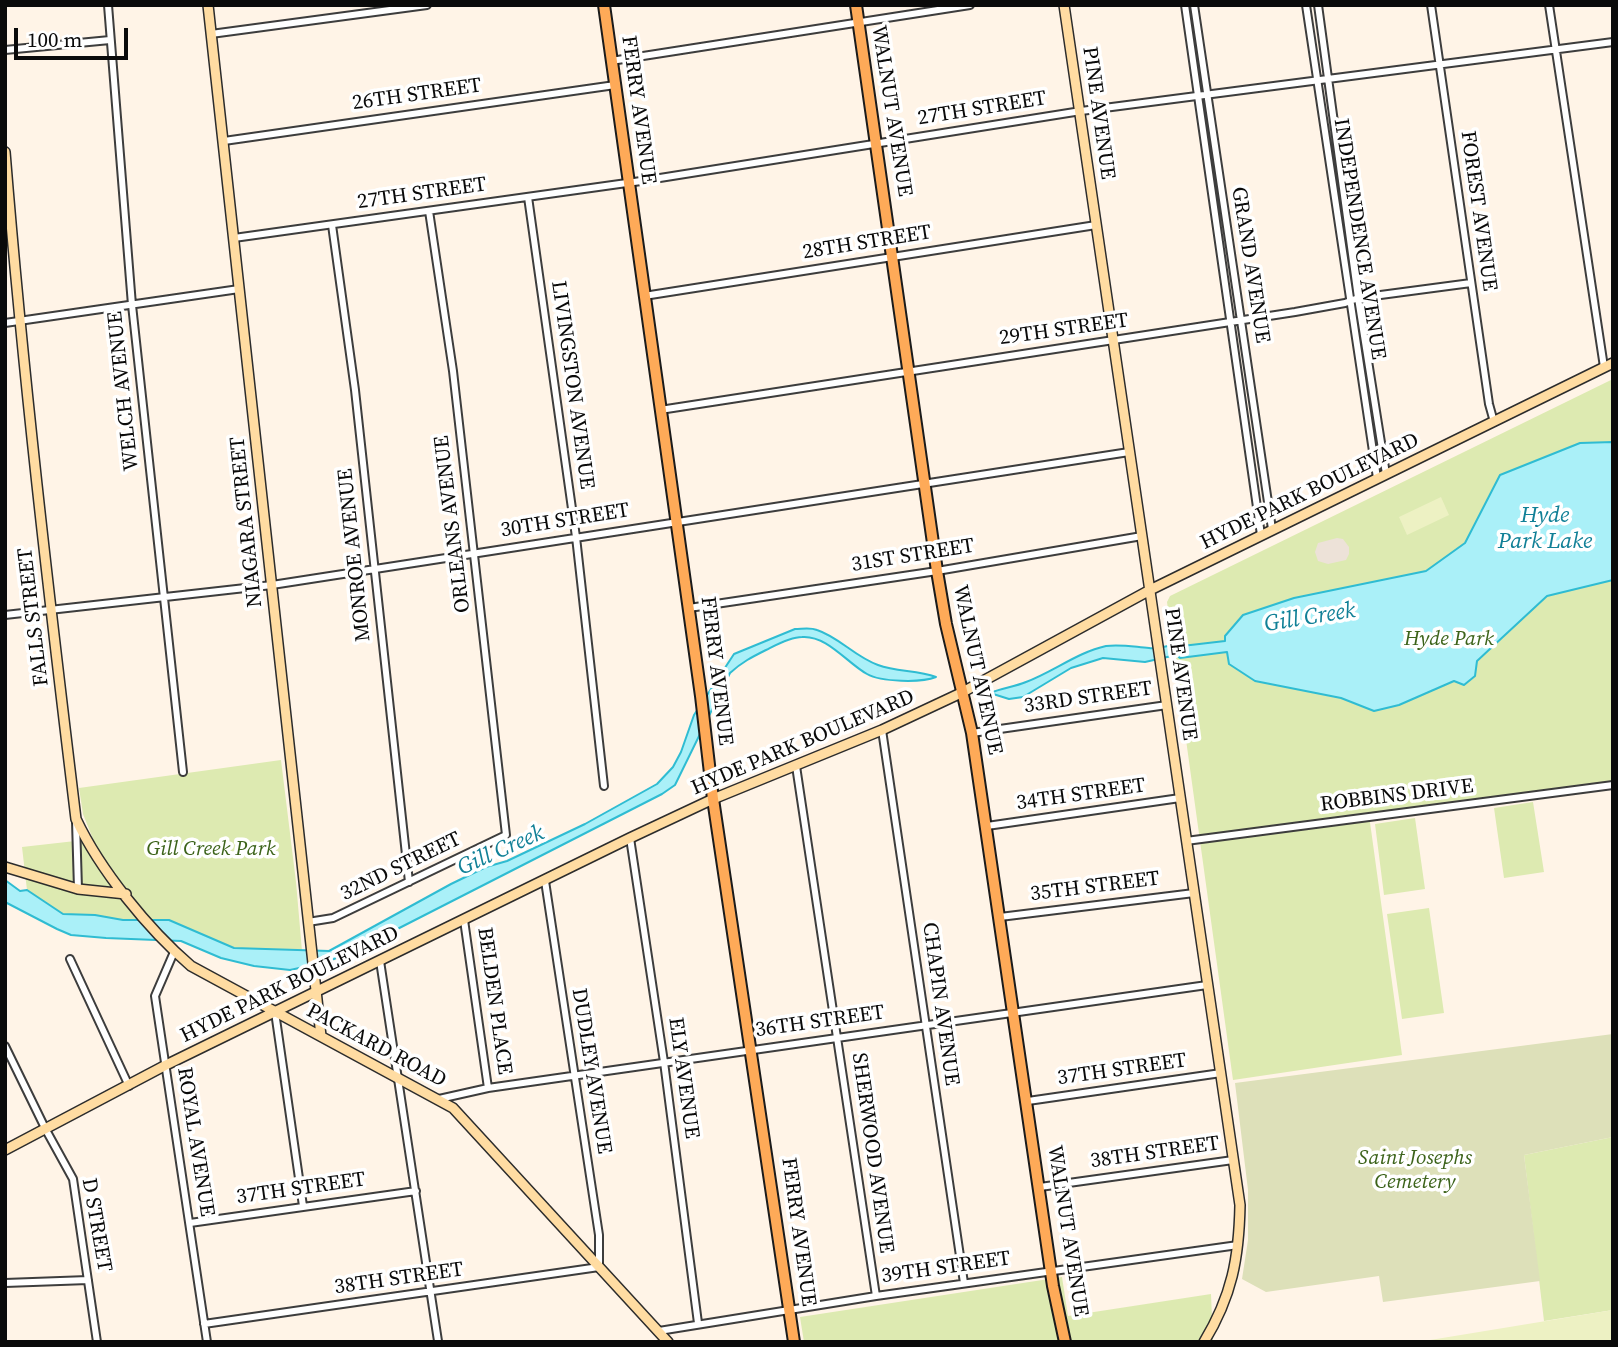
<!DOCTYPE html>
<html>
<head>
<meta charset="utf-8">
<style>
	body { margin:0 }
	#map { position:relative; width:1618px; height:1347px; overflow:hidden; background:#fff4e7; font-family:"Source Serif 4",serif }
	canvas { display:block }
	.frame { position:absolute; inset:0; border:7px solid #0a0a0a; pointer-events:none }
	.scale { position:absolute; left:14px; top:28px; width:114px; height:32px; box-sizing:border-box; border:4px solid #0a0a0a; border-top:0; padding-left:9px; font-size:21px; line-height:24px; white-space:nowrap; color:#0a0a0a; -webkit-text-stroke:5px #fff; paint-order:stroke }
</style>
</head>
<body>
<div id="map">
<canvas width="1618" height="1347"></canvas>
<div class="frame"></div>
<div class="scale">100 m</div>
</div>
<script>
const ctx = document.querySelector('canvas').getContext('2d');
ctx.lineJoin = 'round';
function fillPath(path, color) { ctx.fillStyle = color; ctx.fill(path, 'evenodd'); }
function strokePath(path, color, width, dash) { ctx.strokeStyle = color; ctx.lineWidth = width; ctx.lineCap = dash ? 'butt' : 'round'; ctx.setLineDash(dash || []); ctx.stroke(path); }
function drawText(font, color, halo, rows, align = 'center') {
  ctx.font = font + ' "Source Serif 4",serif'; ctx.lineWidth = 7; ctx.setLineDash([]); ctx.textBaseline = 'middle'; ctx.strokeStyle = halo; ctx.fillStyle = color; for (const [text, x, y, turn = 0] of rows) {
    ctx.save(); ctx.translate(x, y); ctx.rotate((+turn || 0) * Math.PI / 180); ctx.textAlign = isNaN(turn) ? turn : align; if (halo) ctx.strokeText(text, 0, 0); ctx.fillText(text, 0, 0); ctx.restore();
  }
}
fillPath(new Path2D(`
	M1613,379v402l-244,34 33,240 -169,25 -66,-478 3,-6z
	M281,760l15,122 6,69 -68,-3 -65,-28h-46l-28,-5 -32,-1 -36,-24 -5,-43 71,-8 -10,-25 -4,-26z
	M1533,802l11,70 -40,6 -10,-70z
	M1415,818l10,71 -41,6 -9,-71z
	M1429,908l15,105 -42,6 -15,-105z
	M1613,1137v173l-69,11 -20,-166z
	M1062,1277l6,39 143,-22 2,48h-409l-4,-25z`), '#ddeab1');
fillPath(new Path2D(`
	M1613,1034v103l-89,18 16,126 -157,21 -4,-26 -113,16 -24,-13 6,-39v-50l-13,-107z`), '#dde0b9');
fillPath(new Path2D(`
	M1441,497l8,18 -42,20 -8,-18z
	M1613,1310v32h-195z`), '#edf1c3');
fillPath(new Path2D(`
	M1337,538l6,1 6,8v7l-3,6 -18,4 -10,-3 -3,-9 3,-9z`), '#ede2d8');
const water = new Path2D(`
	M1613,442v138l-66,16 -70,65 -2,15 -11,9 -10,-4 -55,24 -25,6 -33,-13 -86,-17 -26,-17 -2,-12 -47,6 -4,-3 -31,7 -42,-4 -32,10 -48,29 -14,2 -19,-6c12,-5 24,-6 36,-11 27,-10 52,-30 80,-36 15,-2 29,1 43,2 11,2 21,-5 33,-2l43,-5v-5l18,-21 51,-17 132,-27 39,-28 35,-68 80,-32z
	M795,629c7,0 15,-2 22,1 22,7 38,27 61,35 19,7 39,5 58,12 -15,6 -55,5 -69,-3 -20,-11 -40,-39 -65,-37 -12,0 -26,8 -36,13 -14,7 -24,12 -36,23l-55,112 -13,9 -296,151 -39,17 -37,8 -36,-4 -33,-8 -40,-17 -75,-3 -35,-3 -14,-6 -52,-27v-22l15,11 7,-1 36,24 32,1 28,5h46l65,28 95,3 122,-67 35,-17 21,-6 78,-37 72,-40 16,-17 8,-15 13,-37 40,-61z`);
fillPath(water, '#aaf0f8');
strokePath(water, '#2fbcd2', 2);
const street = new Path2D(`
	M108,5l24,300 51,467
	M1185,5l76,530
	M1194,5l78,524
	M1306,5l71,473
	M1318,5l40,293 28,176
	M1431,5l58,399 5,18
	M1549,5l55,362
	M211,34l216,-29
	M5,50l105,-10
	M611,61l359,-56
	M224,141l391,-56
	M528,197l48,340 28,249
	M332,225l23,165 54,492
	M234,238l407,-57 440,-70 532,-69
	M644,296l452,-71
	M5,323l234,-34
	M660,410l635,-98 50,-9 13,-5 113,-15
	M689,608l248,-37 205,-35
	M5,615l267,-30 857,-133
	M882,730l82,553
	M972,733l195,-28
	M796,766l80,530
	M76,821l2,68
	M987,826l193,-28
	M630,838l34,224 34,261
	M1186,841l427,-56
	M1000,917l194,-24
	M464,920l24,168
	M308,922l25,-4 173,-83 -53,-464 -24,-160
	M174,952l-19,44 52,346
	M70,959l59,127
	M380,961l58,380
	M275,1012l28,194
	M5,1046l41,84 27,49 24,163
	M439,1099l49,-11 719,-103
	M1028,1101l193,-28
	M1040,1187l193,-27
	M190,1223l226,-32
	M5,1283l83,-3
	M204,1324l395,-57v-32l-54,-354
	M659,1331l217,-35 362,-51`);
const secondary = new Path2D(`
	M208,5l113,1031
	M1064,5l176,1200c-1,53 -8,91 -36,137
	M5,152c18,223 44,445 71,667 24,51 72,110 115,147l262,142 215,234
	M5,867l73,22 48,5
	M5,1150l161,-85 464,-227 83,-39 169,-69 79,-37 189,-103 463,-227`);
const primary = new Path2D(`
	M604,5l97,691 12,103 81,543
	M856,5l81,566 9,53 26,109 81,553 12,56`);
strokePath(street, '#3d3d3d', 10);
strokePath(secondary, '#2c2c2c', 12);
strokePath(primary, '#1b1b1b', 14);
strokePath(street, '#fff', 6);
strokePath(secondary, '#ffdca2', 9);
strokePath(primary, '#feaa58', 10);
drawText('21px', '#0a0a0a', '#fff', [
	["26TH STREET",417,95,-8],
	["27TH STREET",982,109,-9],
	["FERRY AVENUE",638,110,82],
	["WALNUT AVENUE",891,111,81],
	["PINE AVENUE",1098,113,82],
	["27TH STREET",422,194,-8],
	["FOREST AVENUE",1478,211,82],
	["INDEPENDENCE AVENUE",1359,239,81],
	["28TH STREET",867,243,-9],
	["GRAND AVENUE",1250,265,81],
	["29TH STREET",1064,330,-8],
	["LIVINGSTON AVENUE",572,385,82],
	["WELCH AVENUE",124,391,-96],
	["HYDE PARK BOULEVARD",1310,492,-26],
	["30TH STREET",565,521,-9],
	["NIAGARA STREET",247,522,-96],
	["ORLEANS AVENUE",453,524,-97],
	["MONROE AVENUE",355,555,-96],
	["31ST STREET",913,556,-9],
	["FALLS STREET",34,617,-97],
	["WALNUT AVENUE",977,670,78],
	["FERRY AVENUE",716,671,83],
	["PINE AVENUE",1180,674,82],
	["33RD STREET",1088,698,-8],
	["HYDE PARK BOULEVARD",803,743,-23],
	["34TH STREET",1081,795,-8],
	["ROBBINS DRIVE",1397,796,-7],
	["32ND STREET",401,867,-26],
	["35TH STREET",1095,887,-7],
	["HYDE PARK BOULEVARD",290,985,-26],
	["BELDEN PLACE",494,1001,82],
	["CHAPIN AVENUE",940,1004,82],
	["36TH STREET",820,1022,-8],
	["PACKARD ROAD",376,1046,28],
	["37TH STREET",1122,1070,-8],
	["DUDLEY AVENUE",591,1071,81],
	["ELY AVENUE",683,1078,82],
	["ROYAL AVENUE",195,1142,81],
	["SHERWOOD AVENUE",872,1153,82],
	["38TH STREET",1155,1153,-8],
	["37TH STREET",301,1189,-8],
	["D STREET",96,1225,80],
	["WALNUT AVENUE",1067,1231,81],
	["FERRY AVENUE",798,1232,82],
	["39TH STREET",946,1268,-8],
	["38TH STREET",399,1279,-8]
]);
drawText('italic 21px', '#3c631a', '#fff', [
	["Hyde Park",1449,640],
	["Gill Creek Park",211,850],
	["Saint Josephs",1415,1159],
	["Cemetery",1415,1183]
]);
drawText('italic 23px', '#118097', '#fff', [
	["Hyde",1545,516],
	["Park Lake",1545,542],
	["Gill Creek",1310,618,-9],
	["Gill Creek",501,851,-24]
]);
</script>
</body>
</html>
